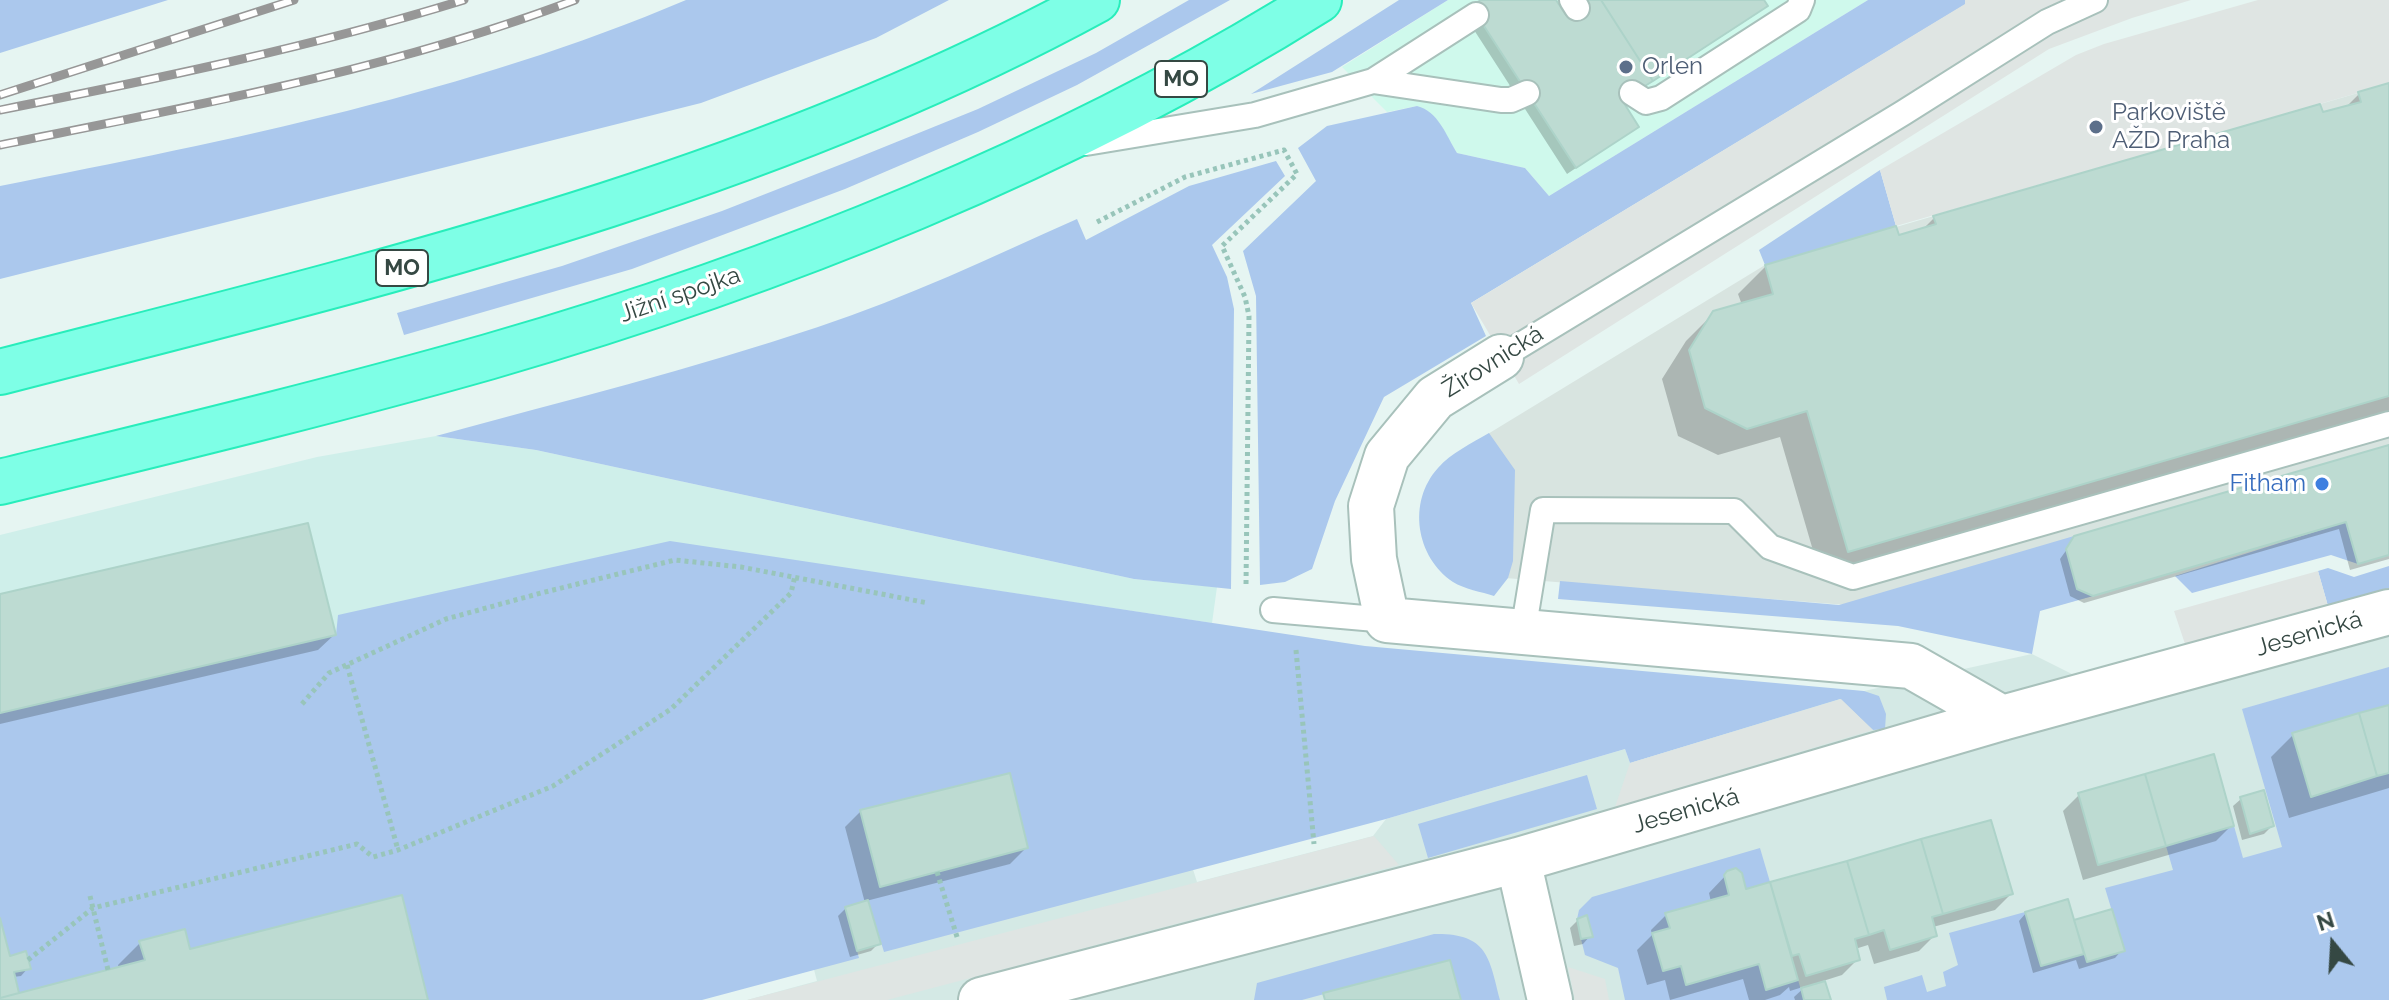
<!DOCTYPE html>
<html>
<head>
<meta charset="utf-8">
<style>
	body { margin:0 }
	#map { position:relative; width:2389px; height:1000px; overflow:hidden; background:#e6f5f2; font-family:Raleway,sans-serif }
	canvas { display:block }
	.north { position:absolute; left:2293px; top:904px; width:80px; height:80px; -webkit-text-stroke:6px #fff; paint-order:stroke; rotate:342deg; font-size:22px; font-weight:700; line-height:32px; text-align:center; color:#354843 }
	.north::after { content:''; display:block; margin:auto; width:28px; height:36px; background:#354843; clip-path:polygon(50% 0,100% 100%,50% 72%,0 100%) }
</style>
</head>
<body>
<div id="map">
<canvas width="2389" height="1000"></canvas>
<div class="north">N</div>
</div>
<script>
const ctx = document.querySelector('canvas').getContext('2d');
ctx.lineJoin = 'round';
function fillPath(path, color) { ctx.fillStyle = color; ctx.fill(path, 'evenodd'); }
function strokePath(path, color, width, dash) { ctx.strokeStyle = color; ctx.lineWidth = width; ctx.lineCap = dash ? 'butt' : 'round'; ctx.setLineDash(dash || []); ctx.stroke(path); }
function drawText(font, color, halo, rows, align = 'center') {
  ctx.font = font + ' Raleway,sans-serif'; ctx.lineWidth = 6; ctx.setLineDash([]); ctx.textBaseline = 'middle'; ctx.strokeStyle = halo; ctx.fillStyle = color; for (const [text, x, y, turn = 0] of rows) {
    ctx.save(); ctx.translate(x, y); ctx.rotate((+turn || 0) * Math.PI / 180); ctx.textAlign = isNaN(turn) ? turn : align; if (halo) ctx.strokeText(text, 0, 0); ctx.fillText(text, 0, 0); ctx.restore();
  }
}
fillPath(new Path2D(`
	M2389,588v412h-1642l70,-19 -51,-193 371,-97 60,191 176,-46 13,-17 239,-70 5,14 234,-72 168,-37 46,23z`), '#d4e9e5');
fillPath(new Path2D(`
	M1448,0h420l-319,196 -24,-28 -68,-15 -20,-33 -20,-14 -30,6 -45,-45z`), '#cff9ec');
fillPath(new Path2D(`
	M2389,84v361l-315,91 -8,14 11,38 16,8 -82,22 -531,-42 -20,-125 305,-186z`), '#d8e4e0');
fillPath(new Path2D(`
	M436,436l100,14 598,129 83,8 -5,36 -267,-40 -485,417h-460v-465l317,-78z`), '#cfefea');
fillPath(new Path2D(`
	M0,0h168l-168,53z
	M686,0h263l-73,38 -175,65 -701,176v-93c232,-46 467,-93 686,-186z
	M1189,0h41l-153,85 -99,47 -133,57 -213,80 -228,66 -7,-22 165,-47 160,-55 125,-49 131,-53 118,-56z
	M1399,0h49l-116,72 -81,22z
	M1868,0h97l1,4 -495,299 15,33 -102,61 -49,104 -23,68 -27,13 -25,3 -4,-289 -13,-45 73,-70 -18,-33 29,-22 90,-20c21,5 29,29 40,47l68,15 24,28z
	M1276,161l9,15 -73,69 15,32 7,32 -3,280 -97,-10 -598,-129 -100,-14c128,-35 257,-67 382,-109 88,-29 174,-70 259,-108l9,21 103,-54z
	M1880,170l16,56 -131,39 -6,-15z
	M1489,433l26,37 -2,91 -5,17 -14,18c-12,-4 -30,-7 -41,-14 -37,-25 -46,-80 -15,-114 13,-15 34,-25 51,-35z
	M2346,522l12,42 -27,-9 -139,38 -17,-17z
	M2074,536l-8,14 11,38 16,8 -53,15 -8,43 -134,-28 -340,-27 2,-18 279,24z
	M670,541l695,105 499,45 15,5 7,18 -1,15 -12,1 -33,-31 -210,64 -5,-14 -239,70 -502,133 -16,-52 -23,7 14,51 -157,42h-274l-26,-105 -212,54 -6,-20 -44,12 5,19 -126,33 -5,-21 16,-3 -4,-18 -16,5 -10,-38v-205l336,-78 2,-20z
	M2389,566v22l-61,18 -10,-35 10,-3 26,9z
	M2389,667v38l-30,8 -48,83 78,-23v227h-502l-3,-13 38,-12 5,17 19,-6 -3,-14 15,-7 -9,-32 76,-21 16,54 43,-12 3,8 37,-11 -19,-63 68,-18 -7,-24 68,-20 9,32 39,-11 -40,-138z
	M1587,775l10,34 -169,49 -10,-34z
	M1760,848l10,34 -24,7 -4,-16 -7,-5 -8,3 -3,4 5,20 -63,18 4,15 -18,5 11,37 18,-4 5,19 73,-21 7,26 32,-10 6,20h-179l-7,-32 -33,-13 -4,-16 11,-3 -5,-20 -10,3 2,-9 13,-13z
	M1434,934c53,-1 55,22 66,66h-39l-11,-40 -148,40h-48l3,-17z`), '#abc8ed');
fillPath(new Path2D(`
	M1965,0h226l-59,18 -83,31 -530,335 -48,-81 494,-299z
	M2258,0h131v84l-493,142 -16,-56 196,-115 28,-11z
	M2318,571l10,35 -142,41 -12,-36z
	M1841,699l32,31 -258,77 15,-44z
	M1374,836l25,29 -512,135h-140z
	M1568,967l37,12 4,21h-34z`), '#dfe5e3');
fillPath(new Path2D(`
	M1484,0h70l11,17 24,-17h173l4,6 -8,7 -137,89 16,25 -70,47 -102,-158z
	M2389,86v328l-568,164 -41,-141 -62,18 -40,-19 -16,-57 24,-38 28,-28 28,-8 -4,-11 28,-28 131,-29 25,-7 12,-12 411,-110 14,-14z
	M2389,447v112l-39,11 -11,-41 -255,74 -14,-7 -10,-37 15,-21z
	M0,596l334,39 -16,15 -318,74z
	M2389,706v82l-100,30 -18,-61 22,-22z
	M2079,795l153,30 -16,16 -133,39 -20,-69z
	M2241,799l31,27 -8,8 -22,6 -9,-34z
	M861,811l165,37 -16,16 -144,37 13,42 -8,8 -21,6 -12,-41 8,-8 19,-5 -20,-76z
	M1989,822l22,72 -16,16 -62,17 2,8 -16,16 -45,13 -6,-19 -13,4 3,10 -16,16 -19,6 6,19h-34l-1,-3 12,-11 -16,5 -1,-4 -9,8 -15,5h-16l-6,-21 -73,21 -5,-20 -18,5 -10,-35 15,-15 -1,-5 15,-15 45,-13 -2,-9 19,-20 17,19z
	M2026,913l47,10 49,27 -7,8 -36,11 -3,-9 -43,13 -14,-52z
	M1578,920l12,16 -7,8 -9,2 -4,-18z
	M0,926l8,32 20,10 -7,8 -8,1 4,15 -5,5 107,-28 -1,-4 22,-22 286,57h-426z`), '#0003');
const building = new Path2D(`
	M1481,0h75l10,15 22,-15h13l52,81 -31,19 17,27 -63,41 -105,-162z
	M1601,0h163l4,6 -115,75z
	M2389,83v313l-541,156 -41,-141 -60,18 -42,-21 -16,-58 24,-39 60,-17 -8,-29 131,-39 3,9 37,-11 -3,-8 387,-112 3,8 38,-10 -3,-10z
	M2389,445v110l-31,9 -12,-42 -253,74 -16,-7 -11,-40 8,-13z
	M308,523l28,112 -336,78v-119z
	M2389,705v68l-12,3 -18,-63z
	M2359,713l18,63 -66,21 -19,-64z
	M2214,754l20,72 -68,20 -21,-72z
	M1010,773l18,75 -148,39 -20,-77z
	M2145,774l21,72 -68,19 -20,-72z
	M2264,790l10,36 -24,8 -10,-37z
	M1991,820l22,74 -70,20 -22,-75z
	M1921,839l22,75 -11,3 5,19 -47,14 -6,-20 -15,5 -22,-74z
	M1847,861l22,74 -14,4 5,21 -54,16 -7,-22 -7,2 -22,-74z
	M1736,868l6,5 4,16 24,-7 28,98 -32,10 -7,-26 -73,21 -5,-19 -18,5 -11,-38 18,-5 -5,-15 64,-18 -5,-20 3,-4z
	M402,895l26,105h-428v-2l145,-38 -6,-19 46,-12 5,20z
	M2068,899l16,55 -43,12 -16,-54z
	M868,900l13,44 -24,7 -12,-44z
	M2112,909l13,42 -38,11 -13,-42z
	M1587,915l6,22 -12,2 -4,-20z
	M0,918l10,38 16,-5 5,18 -17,3 5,21 -19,5z
	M1450,960l11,40h-136l-2,-7z
	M1825,981l6,19h-27l-3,-12z`);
fillPath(building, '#bddbd2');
strokePath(building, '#add3c9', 2);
const service = new Path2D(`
	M1572,0l5,8
	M1373,81l128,19h10l16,-7
	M1632,93l14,9 15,-4 137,-88 4,-10
	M1086,143l169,-28 118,-34 103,-66
	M1501,357l402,-244 144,-91 48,-22
	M1273,610l114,10
	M1523,632l20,-122 191,1 36,36 83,30 536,-153`);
const minor = new Path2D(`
	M1501,357l-66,41 -48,58 -16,50 3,53 13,61 524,46 91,52
	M1518,860l32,140
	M981,1000l537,-140 484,-142 387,-106`);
const trunk = new Path2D(`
	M0,372c375,-97 754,-185 1097,-372
	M0,482c163,-40 326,-79 488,-125 284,-82 580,-199 831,-357`);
strokePath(service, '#a8c1bb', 28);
strokePath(minor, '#a8c1bb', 48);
strokePath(trunk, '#28edbb', 48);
strokePath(new Path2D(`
	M1097,222l88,-45 99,-27 13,24 -75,72 23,51 4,19 -3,269
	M1296,650l18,194
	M347,665l51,185
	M302,704l27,-31 117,-54 95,-26 134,-33 66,7 187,36
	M937,872l21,68
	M90,896l18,74
	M28,960l65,-52 264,-64 16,13 25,-7 155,-64 118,-77 120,-116 4,-17`), '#98c5ba', 5, [4, 4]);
strokePath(service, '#fff', 24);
strokePath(minor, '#fff', 44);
strokePath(trunk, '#7effe6', 44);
const rail = new Path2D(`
	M0,95l294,-95
	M0,110c156,-31 312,-63 464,-110
	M0,145c194,-39 390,-75 575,-145`);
strokePath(rail, '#979797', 9);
strokePath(rail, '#fff', 6, [18]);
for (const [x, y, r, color] of [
	[1626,67,8,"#5c6f8a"],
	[2096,127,8,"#5c6f8a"],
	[2322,484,8,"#3f7fe0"]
]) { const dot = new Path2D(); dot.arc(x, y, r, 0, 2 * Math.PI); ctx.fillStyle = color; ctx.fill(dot); strokePath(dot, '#fff', 3); }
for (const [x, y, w] of [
	[1181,79,52],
	[402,268,52]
]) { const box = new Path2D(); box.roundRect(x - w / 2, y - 18, w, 36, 6); ctx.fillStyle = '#fff'; ctx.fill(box); strokePath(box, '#354843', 2); }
drawText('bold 22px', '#354843', null, [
	["MO",1181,79],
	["MO",402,268]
]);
drawText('24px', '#4e5e75', '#fff', [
	["Orlen",1642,67],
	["Parkoviště",2112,113],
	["AŽD Praha",2112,141]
], 'left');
drawText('24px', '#354843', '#fff', [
	["Jižní spojka",680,295,-19],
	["Žirovnická",1493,362,-32],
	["Jesenická",2309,634,-16],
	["Jesenická",1686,811,-16]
]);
drawText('24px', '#366cbe', '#fff', [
	["Fitham",2306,484]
], 'right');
</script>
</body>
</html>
